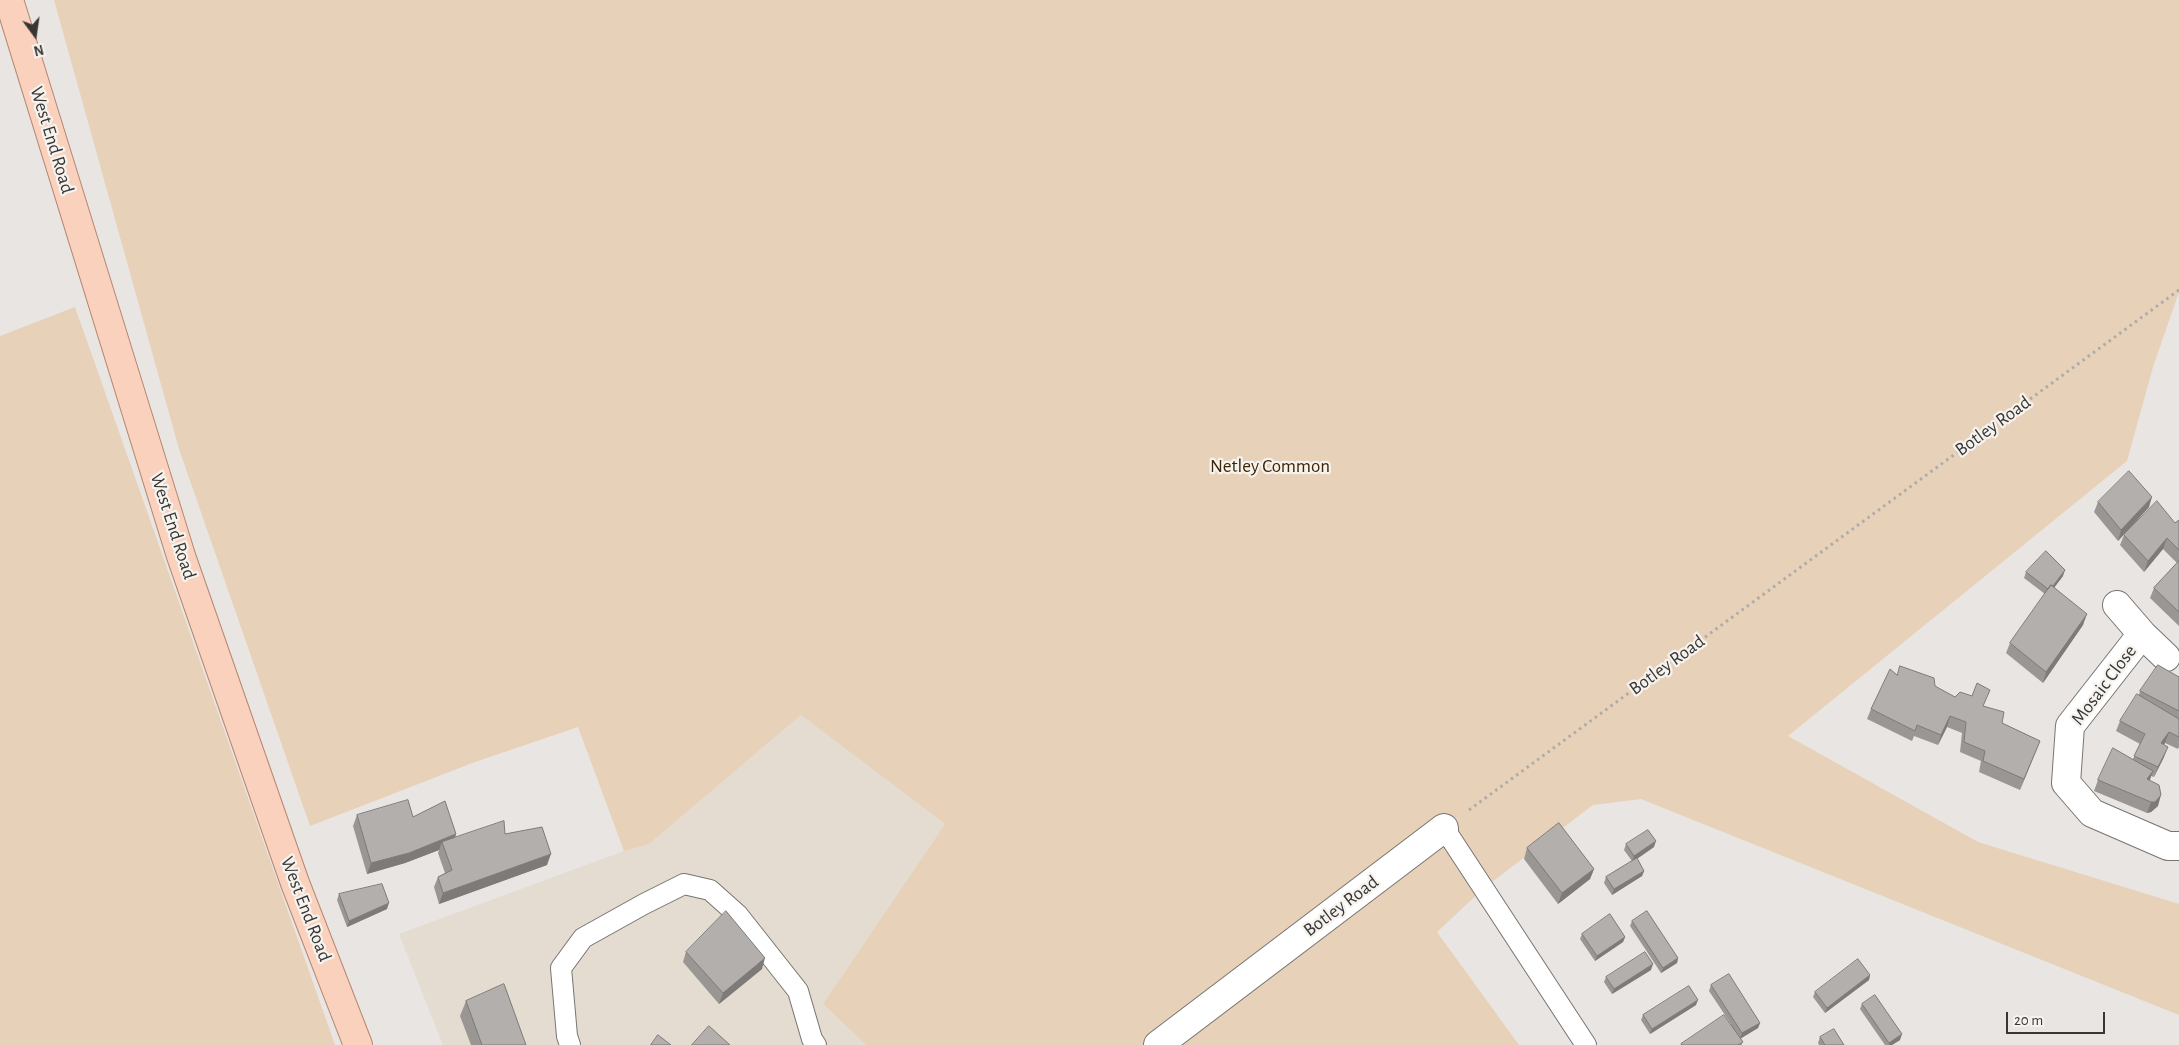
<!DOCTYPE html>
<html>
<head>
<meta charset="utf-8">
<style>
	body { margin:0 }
	#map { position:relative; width:2179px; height:1045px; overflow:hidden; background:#e9e5e2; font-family:"Alegreya Sans",sans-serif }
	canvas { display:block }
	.north { position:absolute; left:10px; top:10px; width:50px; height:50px; -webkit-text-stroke:4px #f6f3ef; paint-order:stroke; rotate:166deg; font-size:14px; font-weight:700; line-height:20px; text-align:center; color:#383635 }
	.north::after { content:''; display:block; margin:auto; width:18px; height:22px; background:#383635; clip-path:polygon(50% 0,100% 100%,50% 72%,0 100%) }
	.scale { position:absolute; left:2006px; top:1012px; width:99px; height:22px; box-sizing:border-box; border:2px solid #383635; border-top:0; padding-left:6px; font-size:15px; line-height:18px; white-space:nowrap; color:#383635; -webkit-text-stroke:4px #f6f3ef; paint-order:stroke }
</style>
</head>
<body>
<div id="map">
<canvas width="2179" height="1045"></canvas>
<div class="north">N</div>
<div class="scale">20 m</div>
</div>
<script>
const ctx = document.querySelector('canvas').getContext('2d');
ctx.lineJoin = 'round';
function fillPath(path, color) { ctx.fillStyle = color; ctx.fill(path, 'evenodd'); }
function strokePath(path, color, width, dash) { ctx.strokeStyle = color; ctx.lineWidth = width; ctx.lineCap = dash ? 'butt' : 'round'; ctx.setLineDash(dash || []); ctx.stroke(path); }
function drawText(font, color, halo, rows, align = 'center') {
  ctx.font = font + ' "Alegreya Sans",sans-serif'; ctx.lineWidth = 4.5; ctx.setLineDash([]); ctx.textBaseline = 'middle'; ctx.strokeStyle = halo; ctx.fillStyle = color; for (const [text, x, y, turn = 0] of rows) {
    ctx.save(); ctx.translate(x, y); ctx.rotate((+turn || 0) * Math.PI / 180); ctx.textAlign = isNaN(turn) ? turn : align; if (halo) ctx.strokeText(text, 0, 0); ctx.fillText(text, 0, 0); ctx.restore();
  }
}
fillPath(new Path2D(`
	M801,715l144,109 -122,180 43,41h-423l-44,-111 225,-83 25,-7z`), '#e4dbd1');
fillPath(new Path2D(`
	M54,0h2125v292l-26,75 -26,94 -339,275 190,106 201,62v111l-538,-216 -48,6 -109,83 -47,44 82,113h-653l-43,-41 122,-180 -144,-109 -152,129 -25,7 -46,-124 -103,35 -165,64 -131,-377z
	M75,307l260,738h-335v-709z`), '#e7d1b8');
const service = new Path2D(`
	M1444,828l142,217
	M570,1045l-3,-9 -6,-68 22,-30 61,-34 40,-20 26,6 28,25 60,76 14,48 4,6`);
const minor = new Path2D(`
	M2117,605l25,29 24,23
	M2142,634l-72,92 -4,57 26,30 76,33h11
	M1158,1045l286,-217`);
const primary = new Path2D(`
	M9,0l172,556 114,327 63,162`);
strokePath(service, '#787571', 22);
strokePath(minor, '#787571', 30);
strokePath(primary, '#b48770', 30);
strokePath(new Path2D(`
	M1469,810l710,-520`), '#aeaba8', 3, [2.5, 4]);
strokePath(service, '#fff', 20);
strokePath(minor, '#fff', 28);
strokePath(primary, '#fad1bc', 28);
fillPath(new Path2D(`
	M2098,502l51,5 -31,34 -24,-29z
	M2179,520v106l-29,-28 4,-10 23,-25 -14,-14 -19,23 -24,-27 4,-10 51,-12z
	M2026,572l37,4 -9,11 29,38 -40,58 -37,-30 4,-10 35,-49 -21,-16z
	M1897,675l58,22 29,9 18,17 38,18 -20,49 -41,-18 2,-11 -21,-9 2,-19 -15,-6 -9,18 -24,-9 -2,5 -45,-22 4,-10z
	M2179,677v70l-1,2 -13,-6 -1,2v12l-10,20 -3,-1 -1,4 8,26 -7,6 -4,1 -53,-22 4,-11 35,-21 7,-15 -24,-13 4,-10 19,-26 1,-4z
	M357,815l56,2 43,17 -1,4 50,-4 42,31 -108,39 -5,-17 4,-10 7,-4 -7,-20 1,-3 -34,13 -38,11 -14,-48z
	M1626,844l28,3 -17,12 7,12 -2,5 -30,19 -8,-12 2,-6 26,-16 -8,-11z
	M1527,848l67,21 -4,10 -32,25 -34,-45z
	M339,894l48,15 -40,18 -10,-27z
	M1632,921l46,37 -1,5 -16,10 -31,-47z
	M1582,934l43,3 -2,5 -28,19 -15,-22z
	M686,952l76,17 -43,35 -36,-42z
	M1651,970l-39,24 -8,-12 2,-5z
	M1870,975l-1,5 -44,33 -12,-16 2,-5z
	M1711,985l49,38 -2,5 -17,10 1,7h-61v-1l50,-20 -22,-33z
	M466,1001l60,44h-55l-11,-29z
	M1862,1004l38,36 -8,5h-7l-25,-36z
	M1696,1005l-46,29 -9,-14 2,-5z
	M1820,1037l24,8h-25l-1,-2z`), '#9a9694');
fillPath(new Path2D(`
	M2152,497l-3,10 -31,34 3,-11z
	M2167,538l-4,11 -19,23 4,-11z
	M2065,570l-2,6 -15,20 2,-6z
	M2087,614l-4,11 -40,58 3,-11z
	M1950,716l-3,11 -9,18 3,-10z
	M2169,732l-4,11 -8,10 4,-10z
	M2040,741l-4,10 -16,39 4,-11z
	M2168,747l-4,10 -10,20 4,-10z
	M2153,771l-4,11 -2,-3z
	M2161,795l-3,11 -7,6 -4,1 4,-11z
	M456,834l-4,11 -10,-3 -3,8 -34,13 -38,11 4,-11z
	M1656,841l-2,6 -22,15 2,-6z
	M551,854l-4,11 -108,39 4,-11z
	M1594,869l-4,10 -32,25 4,-11z
	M1644,871l-2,5 -30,19 2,-6z
	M389,903l-2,6 -40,18 2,-6z
	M1625,937l-2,5 -28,19 2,-5z
	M765,958l-3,11 -43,35 4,-11z
	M1678,958l-1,5 -16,10 2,-5z
	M1653,964l-2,6 -39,24 2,-5z
	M1870,975l-1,5 -44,33 2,-5z
	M1698,1000l-2,5 -46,29 2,-5z
	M1760,1023l-2,5 -18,11 2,-6z
	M1902,1034l-2,6 -8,5h-3v-2z`), '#7d7a78');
const building = new Path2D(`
	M2129,471l23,26 -31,33 -23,-28z
	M2157,501l18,22 4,-3v30l-12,-12 -19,23 -24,-26z
	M2046,551l19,19 -12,16 -2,-1 -3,4 -22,-17z
	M2179,561v51l-25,-24z
	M2051,585l36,29 -41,58 -36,-29z
	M2158,665l21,12v34l-39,-20z
	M1900,666l34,12 1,8 20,11 5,-5 12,4 5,-13 13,7 -7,16 21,6 -2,11 38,18 -16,38 -41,-18 2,-10 -21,-9 2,-20 -16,-6 -9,19 -24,-10 -2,6 -44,-22 19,-40 7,6z
	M2137,694l42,25v18l-10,-5 -8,11 7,4 -10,20 -24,-11 11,-22 -25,-13z
	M2113,748l40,23 -6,8 12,6 2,10 -6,7h-4l-53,-22z
	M408,800l5,17 32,-16 11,33 -47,19 -38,10 -14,-48z
	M504,821l1,13 37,-7 9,27 -108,39 -5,-16 14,-7 -10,-28z
	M1559,823l35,46 -32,24 -35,-45z
	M1648,830l8,11 -22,15 -8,-12z
	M1637,858l7,13 -30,18 -8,-12z
	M382,884l7,19 -40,18 -10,-27z
	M726,911l39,47 -42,35 -37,-41z
	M1647,911l31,47 -15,10 -31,-47z
	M1610,914l15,23 -28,19 -15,-22z
	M1645,952l8,12 -39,25 -8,-12z
	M1858,959l12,16 -43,33 -12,-16z
	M1729,974l31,49 -18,10 -31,-48z
	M504,984l22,61h-44l-16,-44z
	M1689,986l9,14 -46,29 -9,-14z
	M1875,995l27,39 -13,9 -27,-39z
	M1724,1015l19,27 -5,3h-56l-1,-1z
	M709,1026l21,19h-38z
	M1834,1029l10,16h-19l-5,-8z
	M658,1035l13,10h-20z`);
fillPath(building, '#b3afac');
strokePath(building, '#7d7a78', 1);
drawText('19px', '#383635', '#f6f3ef', [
	["West End Road",52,140,73],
	["Botley Road",1993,426,-36],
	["West End Road",173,526,72],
	["Botley Road",1667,665,-36],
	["Mosaic Close",2104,685,-53],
	["Botley Road",1341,906,-37],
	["West End Road",306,909,69]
]);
drawText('19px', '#3e2503', '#f6f3ef', [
	["Netley Common",1270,466]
]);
</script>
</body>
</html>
